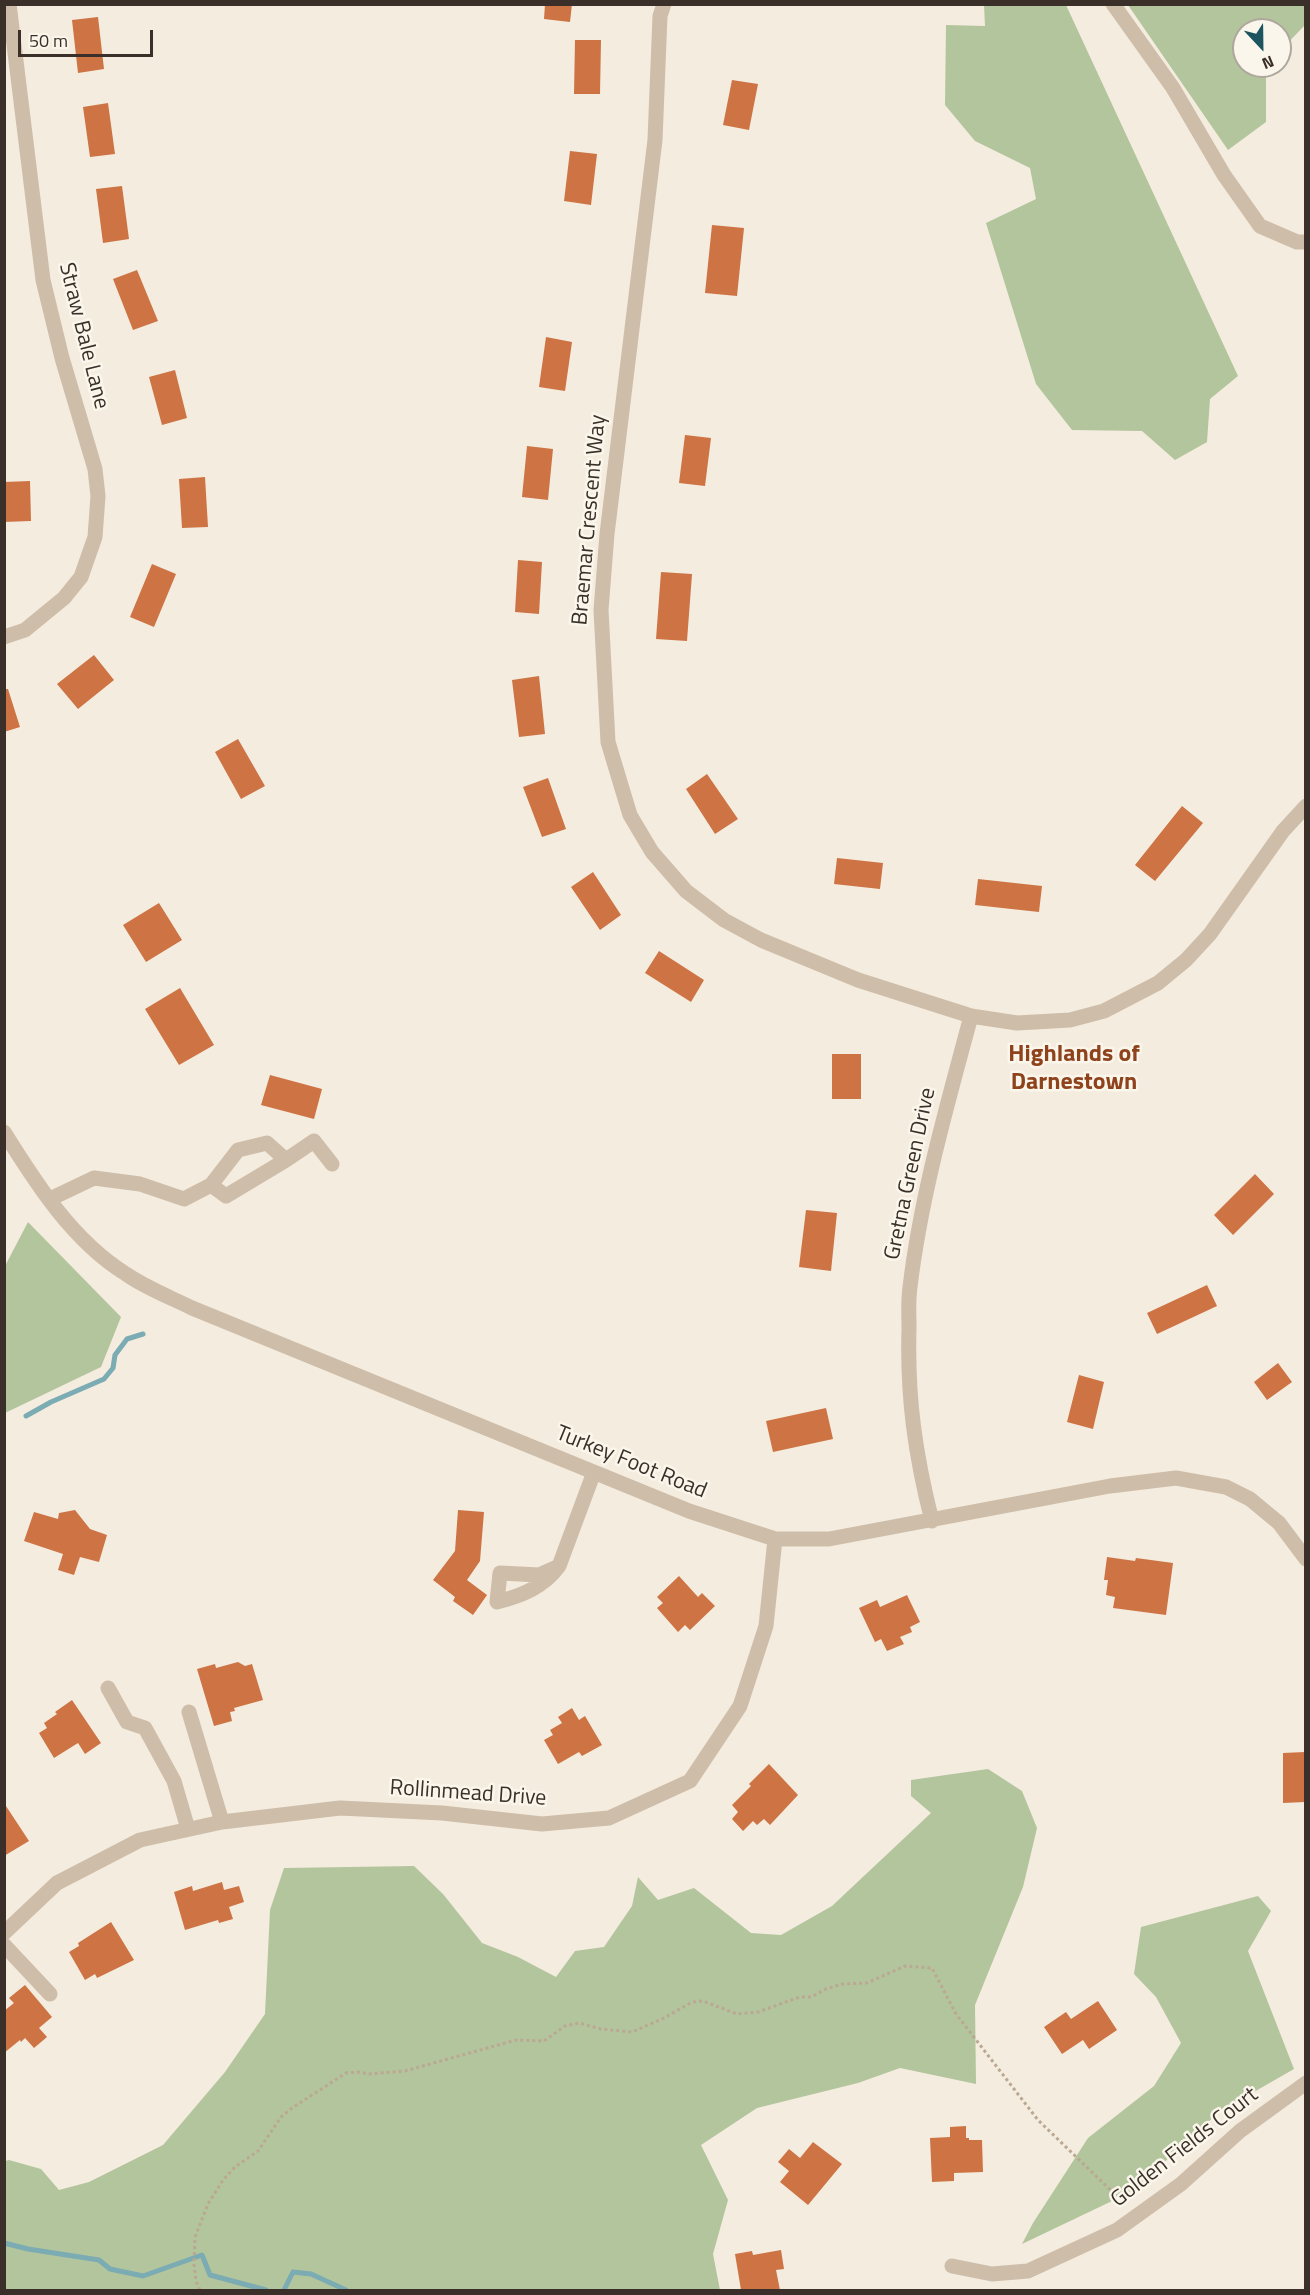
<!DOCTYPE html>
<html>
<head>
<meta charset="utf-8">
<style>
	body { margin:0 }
	#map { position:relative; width:1310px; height:2295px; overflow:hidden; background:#f4ecde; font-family:"Titillium Web",sans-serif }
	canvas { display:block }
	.frame { position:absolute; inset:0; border:6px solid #3a3029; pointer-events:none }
	.north { position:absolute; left:1232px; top:18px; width:60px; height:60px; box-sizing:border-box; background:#fbf6eb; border:2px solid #aea79d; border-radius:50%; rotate:158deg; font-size:16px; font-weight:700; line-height:24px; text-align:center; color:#3a3029 }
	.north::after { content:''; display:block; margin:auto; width:21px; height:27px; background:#1c545f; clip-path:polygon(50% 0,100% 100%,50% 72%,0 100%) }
	.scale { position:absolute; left:18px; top:30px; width:135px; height:27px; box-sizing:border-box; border:3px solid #3a3029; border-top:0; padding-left:8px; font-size:18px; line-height:21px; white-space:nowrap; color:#3a3029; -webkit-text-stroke:4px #fbf6eb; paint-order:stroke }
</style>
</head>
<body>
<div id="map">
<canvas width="1310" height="2295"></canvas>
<div class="frame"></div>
<div class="north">N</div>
<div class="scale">50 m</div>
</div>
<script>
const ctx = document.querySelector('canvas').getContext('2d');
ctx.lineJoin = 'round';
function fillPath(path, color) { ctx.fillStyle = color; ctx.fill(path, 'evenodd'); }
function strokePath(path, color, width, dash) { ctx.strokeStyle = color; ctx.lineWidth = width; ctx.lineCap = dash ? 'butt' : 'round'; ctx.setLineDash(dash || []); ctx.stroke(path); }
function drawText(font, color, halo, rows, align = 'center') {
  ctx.font = font + ' "Titillium Web",sans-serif'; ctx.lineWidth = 5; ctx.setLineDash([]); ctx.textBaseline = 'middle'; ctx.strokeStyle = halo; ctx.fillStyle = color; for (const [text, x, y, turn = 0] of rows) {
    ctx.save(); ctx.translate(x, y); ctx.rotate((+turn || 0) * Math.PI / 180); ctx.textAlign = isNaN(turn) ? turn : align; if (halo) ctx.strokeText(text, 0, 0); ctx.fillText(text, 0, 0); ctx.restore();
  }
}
fillPath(new Path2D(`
	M984,5h82l172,371 -28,23 -3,43 -32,18 -33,-29 -70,-1 -36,-46 -50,-161 50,-24 -6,-31 -55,-27 -30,-36 1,-80 39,1z
	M1128,5h177v20l-25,26v-21h-36v36h22v56l-38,28z
	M28,1222l93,95 -20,50 -96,46v-147z
	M988,1769l34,22 15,37 -14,59 -48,118 1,79 -76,-16 -42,15 -101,25 -56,37 27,55 -15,54 7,36h-715v-129l4,-1 32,9 18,21 30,-8 74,-37 62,-73 40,-58 5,-104 14,-42 130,-2 29,28 39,49 36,14 38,20 19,-26 29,-4 28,-41 6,-29 20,23 36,-12 57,45 30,2 51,-29 99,-93 -20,-17v-16z
	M1258,1896l13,15 -23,40 46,118 -75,43 -86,79 -111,53 11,-21 55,-85 66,-52 27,-43 -25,-46 -22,-23 7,-47z`), '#b3c59d');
strokePath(new Path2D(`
	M26,1416l25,-14 53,-23 9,-11 2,-13 12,-16 16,-5
	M4,2243l24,6 71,11 11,9 33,7 59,-21 8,20 56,15
	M284,2290l9,-18 18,2 35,16`), '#7babb3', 5);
fillPath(new Path2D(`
	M545,4h27l-2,18 -26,-3z
	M98,17l6,52 -26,4 -6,-53z
	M575,40h26l-1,54h-26z
	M732,80l26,4 -9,46 -26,-5z
	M108,103l7,51 -25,3 -7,-50z
	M570,151l27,3 -6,51 -27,-4z
	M122,186l7,53 -26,4 -7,-54z
	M712,225l32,3 -7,68 -32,-3z
	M137,270l21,51 -25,9 -20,-51z
	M546,337l26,5 -7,49 -26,-4z
	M175,370l12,48 -25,7 -13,-48z
	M685,435l26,3 -6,48 -26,-3z
	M527,446l26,3 -5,51 -26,-3z
	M205,477l3,50 -26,1 -3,-49z
	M30,481l1,40 -27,1v-40z
	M518,560l24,2 -3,52 -24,-2z
	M152,564l24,10 -22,53 -24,-10z
	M661,572l31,2 -5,67 -31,-2z
	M94,655l20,25 -36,29 -21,-25z
	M539,676l6,58 -26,3 -7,-57z
	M4,689h4l12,38 -16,5z
	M238,739l27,47 -24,13 -26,-47z
	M707,774l31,45 -23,15 -29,-45z
	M548,778l18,51 -24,8 -19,-50z
	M1182,806l21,17 -48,58 -20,-16z
	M837,858l46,5 -3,26 -46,-5z
	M593,872l28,43 -21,15 -29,-43z
	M978,879l64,7 -3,26 -64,-7z
	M159,903l23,37 -36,22 -23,-37z
	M659,951l45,29 -13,22 -46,-29z
	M180,988l34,57 -35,20 -34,-56z
	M832,1054h29v45h-29z
	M270,1075l52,14 -8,30 -53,-14z
	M1255,1174l19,20 -41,41 -19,-20z
	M806,1210l31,3 -6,58 -32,-4z
	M1207,1285l10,21 -60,28 -10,-21z
	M1278,1363l14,19 -25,18 -13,-18z
	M1079,1375l25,7 -11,47 -26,-7z
	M826,1408l7,31 -60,13 -7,-31z
	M75,1510l15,19 17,6 -8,27 -19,-5 -6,18 -16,-5 5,-16 -39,-13 10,-29 24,7 1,-6z
	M458,1510l26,2 -4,49 -13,19 20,15 -14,20 -20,-14 2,-4 -22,-17 22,-29z
	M1107,1557l28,4 1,-3 37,5 -7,52 -53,-7 2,-11 -9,-2 2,-15h-4z
	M679,1576l19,21 4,-4 13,13 -25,24 -5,-5 -7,7 -21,-24 6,-5 -6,-6z
	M907,1595l13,27 -10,5 2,5 -12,5 4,7 -17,7 -6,-12 -6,3 -16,-34 18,-8 3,7z
	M238,1662l7,4 7,-2 11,36 -29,8 1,3 -5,1 2,9 -18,5 -17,-57 18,-5 1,4z
	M72,1700l29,43 -16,11 -7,-11 -24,15 -15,-25 8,-5 -3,-5 13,-9 -2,-2z
	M572,1708l7,12 6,-4 17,29 -20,11 -3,-4 -21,12 -14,-24 9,-5 -3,-5 12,-7 -4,-6z
	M1305,1752v50l-22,1v-50z
	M769,1764l29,31 -28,30 -6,-6 -7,6 -4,-4 -10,10 -11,-12 6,-7 -6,-7 19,-19 -2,-2z
	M4,1803l25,38 -25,15z
	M222,1882l2,8 15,-4 5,16 -15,5 4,12 -14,4 -1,-3 -33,10 -11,-38 18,-6 1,5z
	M111,1922l23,38 -37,18 -2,-4 -10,6 -16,-28 10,-6 -1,-3z
	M25,1985l27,32 -13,11 8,9 -13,11 -9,-10 -4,4 -1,-2 -16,13v-42l10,-8 -5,-5z
	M1098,2001l19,29 -28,19 -6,-9 -21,14 -18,-27 22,-15 5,7z
	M966,2126v12h3v2h13l1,32 -29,1v8l-22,1 -2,-44 20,-1v-10z
	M813,2142l29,22 -34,41 -28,-23 9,-11 -11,-9 11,-13 11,9z
	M781,2250l3,19 -8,1 4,20h-39l-6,-36 17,-3 1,4z`), '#cd7344');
strokePath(new Path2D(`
	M200,2290l-4,-9 -2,-17 1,-27 13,-33 15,-24 12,-13 23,-16 23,-34 11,-9 54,-35 13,-1 10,2 36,-3 111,-31 28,1 21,-15 14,-3 22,6 31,3 32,-14 28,-16 11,-1 34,13 21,-2 42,-15h11l15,-8 16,-5 25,-1 38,-17 27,2 24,46 82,106 87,84`), '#baa893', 3, [3, 3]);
strokePath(new Path2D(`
	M664,4l-4,12 -5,124 -48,394 -6,76 7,132 22,73 22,37 34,39 38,29 37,20 97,40 113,36 46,7 53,-3 34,-9 54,-28 28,-23 24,-26 73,-103 23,-25
	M1113,4l60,84 51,87 36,51 37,16h9
	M4,637l21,-7 39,-32 17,-21 14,-40 3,-41 -3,-27 -33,-111 -19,-78 -34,-276
	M4,1132c33,53 69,109 122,142 20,14 44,23 66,34l497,203 86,28h54l281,-53 66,-8 50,9 24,12 29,24 27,36
	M211,1185l15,11 60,-36
	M50,1199l44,-21 46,6 44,15 27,-14 27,-35 29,-7 19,17 28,-19 18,23
	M932,1521c-17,-67 -25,-124 -23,-193 0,-14 -1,-28 1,-41 11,-92 37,-181 61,-271
	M559,1566c-15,21 -38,30 -62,36l3,-29 39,2 20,-9 35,-94
	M108,1688l19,34 18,6 29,53 14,48
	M189,1712l33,110
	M4,1933l53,-50 83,-43 82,-18 118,-14 102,5 100,11 67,-6 81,-37 50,-75 26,-80 9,-87
	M4,1945l46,49
	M952,2266l40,8 36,-3 89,-41 64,-46 59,-53 66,-48`), '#cebda9', 15);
drawText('22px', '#3a3029', '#fbf6eb', [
	["Straw Bale Lane",83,336,76],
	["Braemar Crescent Way",590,520,-85],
	["Gretna Green Drive",911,1174,-78],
	["Turkey Foot Road",631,1463,22],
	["Rollinmead Drive",468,1794,4],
	["Golden Fields Court",1185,2148,-38]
]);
drawText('bold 24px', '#8f431d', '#fbf6eb', [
	["Highlands of",1074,1055],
	["Darnestown",1074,1083]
]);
</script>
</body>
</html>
